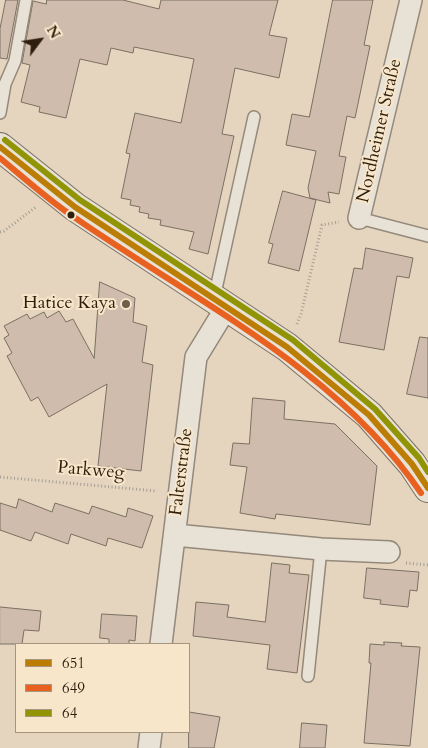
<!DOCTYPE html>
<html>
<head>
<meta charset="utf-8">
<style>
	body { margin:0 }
	#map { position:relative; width:428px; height:748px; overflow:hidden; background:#e5d5be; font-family:Cardo,serif }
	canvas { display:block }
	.legend { position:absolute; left:15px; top:643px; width:175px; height:90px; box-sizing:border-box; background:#f8e6cb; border:1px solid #a7967f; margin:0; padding:6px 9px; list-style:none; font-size:15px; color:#2e1e0c }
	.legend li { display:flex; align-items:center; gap:10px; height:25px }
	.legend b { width:25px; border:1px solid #a7967f }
	.north { position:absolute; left:15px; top:15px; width:50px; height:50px; -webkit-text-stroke:4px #f8e6cb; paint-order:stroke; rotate:59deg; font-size:14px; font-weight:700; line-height:20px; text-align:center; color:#2e1e0c }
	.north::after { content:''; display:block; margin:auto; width:18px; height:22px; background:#2e1e0c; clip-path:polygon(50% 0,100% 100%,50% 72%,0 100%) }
</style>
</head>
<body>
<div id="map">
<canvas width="428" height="748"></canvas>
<ul class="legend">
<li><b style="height:6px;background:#bb7d04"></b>651</li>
<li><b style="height:6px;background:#e86121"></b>649</li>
<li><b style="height:6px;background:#919404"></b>64</li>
</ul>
<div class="north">N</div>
</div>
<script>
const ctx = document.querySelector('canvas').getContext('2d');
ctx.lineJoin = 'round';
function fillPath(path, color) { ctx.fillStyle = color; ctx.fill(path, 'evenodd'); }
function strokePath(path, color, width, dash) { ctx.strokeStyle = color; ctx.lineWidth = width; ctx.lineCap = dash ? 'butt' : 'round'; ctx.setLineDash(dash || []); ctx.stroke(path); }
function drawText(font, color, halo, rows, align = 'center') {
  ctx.font = font + ' Cardo,serif'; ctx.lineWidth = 4; ctx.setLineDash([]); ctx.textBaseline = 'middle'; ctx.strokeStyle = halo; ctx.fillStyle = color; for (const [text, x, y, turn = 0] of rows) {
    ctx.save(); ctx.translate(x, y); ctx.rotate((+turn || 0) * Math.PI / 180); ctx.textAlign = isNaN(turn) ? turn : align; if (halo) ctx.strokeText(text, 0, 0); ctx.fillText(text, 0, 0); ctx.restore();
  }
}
const building = new Path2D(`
	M6,0h12l-11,59 -7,-1v-29z
	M47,0h76l36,9 2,-9h117l-9,35 18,3 -8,40 -44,-10 -13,66 12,2 -26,118 -19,-5 5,-17 -34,-7 1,-5 -13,-2 1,-4 -10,-2 1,-5 -10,-2 1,-5 -10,-2 9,-44 -4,-1 9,-40 46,10 13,-64 -60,-12 -1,6 -22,-5 -4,17 -27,-6 -14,59 -27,-6 1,-5 -19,-5 9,-37 -8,-2 11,-62 13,3z
	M333,0h40l-9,45 6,1 -15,72 -8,-2 -8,40 7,1 -7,37 -11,-2 2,11 -20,-5 -2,-10 8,-37 -30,-6 6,-31 17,3z
	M283,191l33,9 -17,71 -31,-8 5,-19 -4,-1z
	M366,248l47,10 -4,20 -12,-2 -13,74 -45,-8 15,-74 8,1z
	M100,282l35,16 -2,24 14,4 -5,36 11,3 -12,106 -43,-5 9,-82 -58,33 -11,-20 -7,4 -24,-45 5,-3 -8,-15 5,-3 -5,-9 23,-12 3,5 14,-7 3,6 12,-7 7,11 7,-3 21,39z
	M420,337l8,1v60l-21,-4z
	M253,398l32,3 -1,18 51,5 42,42 -7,59 -94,-11 -1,5 -35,-6 7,-46 -17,-2 3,-22 16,1z
	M19,499l33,13 3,-9 34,11 3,-8 34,11 2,-9 25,8 -11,32 -34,-10 -2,8 -35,-12 -3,10 -33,-12 -4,9 -31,-11v-27l16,5z
	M272,563l18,2 -1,8 20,2 -12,98 -30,-4 3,-24 -77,-9 3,-34 33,3 -2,12 38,5z
	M367,568l52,4 -2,19 -7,-1 -2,17 -28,-3 1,-4 -17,-2z
	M0,607l41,4 -2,20 -15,-1 -2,14h-22z
	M102,614l35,2 -2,25 -6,-1v4h-20v-5l-9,-1z
	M384,642l18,1 -1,3 19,1 -10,99 -46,-3 7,-80h-2l1,-19 14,1z
	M189,712l31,5 -6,31h-25z
	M302,723l25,2 -2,23h-25z`);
fillPath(building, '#d0bcac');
strokePath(building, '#7a7062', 1);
const service = new Path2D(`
	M0,113l5,-29 10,-23 11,-61
	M359,218l69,18
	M214,298l40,-181
	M308,676l13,-127`);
const minor = new Path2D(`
	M359,218l52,-218
	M175,535l146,14 68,3
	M161,644l35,-287 30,-49
	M149,748l2,-16`);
const secondary = new Path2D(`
	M0,147l75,60 212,140 82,68 43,49 16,24`);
strokePath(service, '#94897a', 14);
strokePath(minor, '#94897a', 24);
strokePath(secondary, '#7a7062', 30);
strokePath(new Path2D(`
	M0,232l4,-1 32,-24
	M297,324l4,-10 21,-89 17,-3
	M0,477l157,14
	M406,563l22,2`), '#a59e94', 3, [1, 2.5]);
strokePath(service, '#e8e1d6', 11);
strokePath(minor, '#e8e1d6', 21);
strokePath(secondary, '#e8e1d6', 28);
strokePath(new Path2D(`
	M0,147l75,60 212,140 82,68 43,49 16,24`), '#bb7d04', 6);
strokePath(new Path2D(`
	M0,158c23,19 46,40 71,57 120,84 266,153 350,278`), '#e86121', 6);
strokePath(new Path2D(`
	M5,140l75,60 213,140 82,69 44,49 9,14`), '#919404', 6);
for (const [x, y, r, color] of [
	[71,215,4.5,"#2e1e0c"],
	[126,304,5,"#6e5e4a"]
]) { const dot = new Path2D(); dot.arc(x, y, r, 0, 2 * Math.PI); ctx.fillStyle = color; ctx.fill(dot); strokePath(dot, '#f8e6cb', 2); }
drawText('18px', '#2e1e0c', '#f8e6cb', [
	["Nordheimer Straße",380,131,-77],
	["Parkweg",91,471,5],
	["Falterstraße",182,472,-83]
]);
drawText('18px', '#2e1e0c', '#f8e6cb', [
	["Hatice Kaya",116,304]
], 'right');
</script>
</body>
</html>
